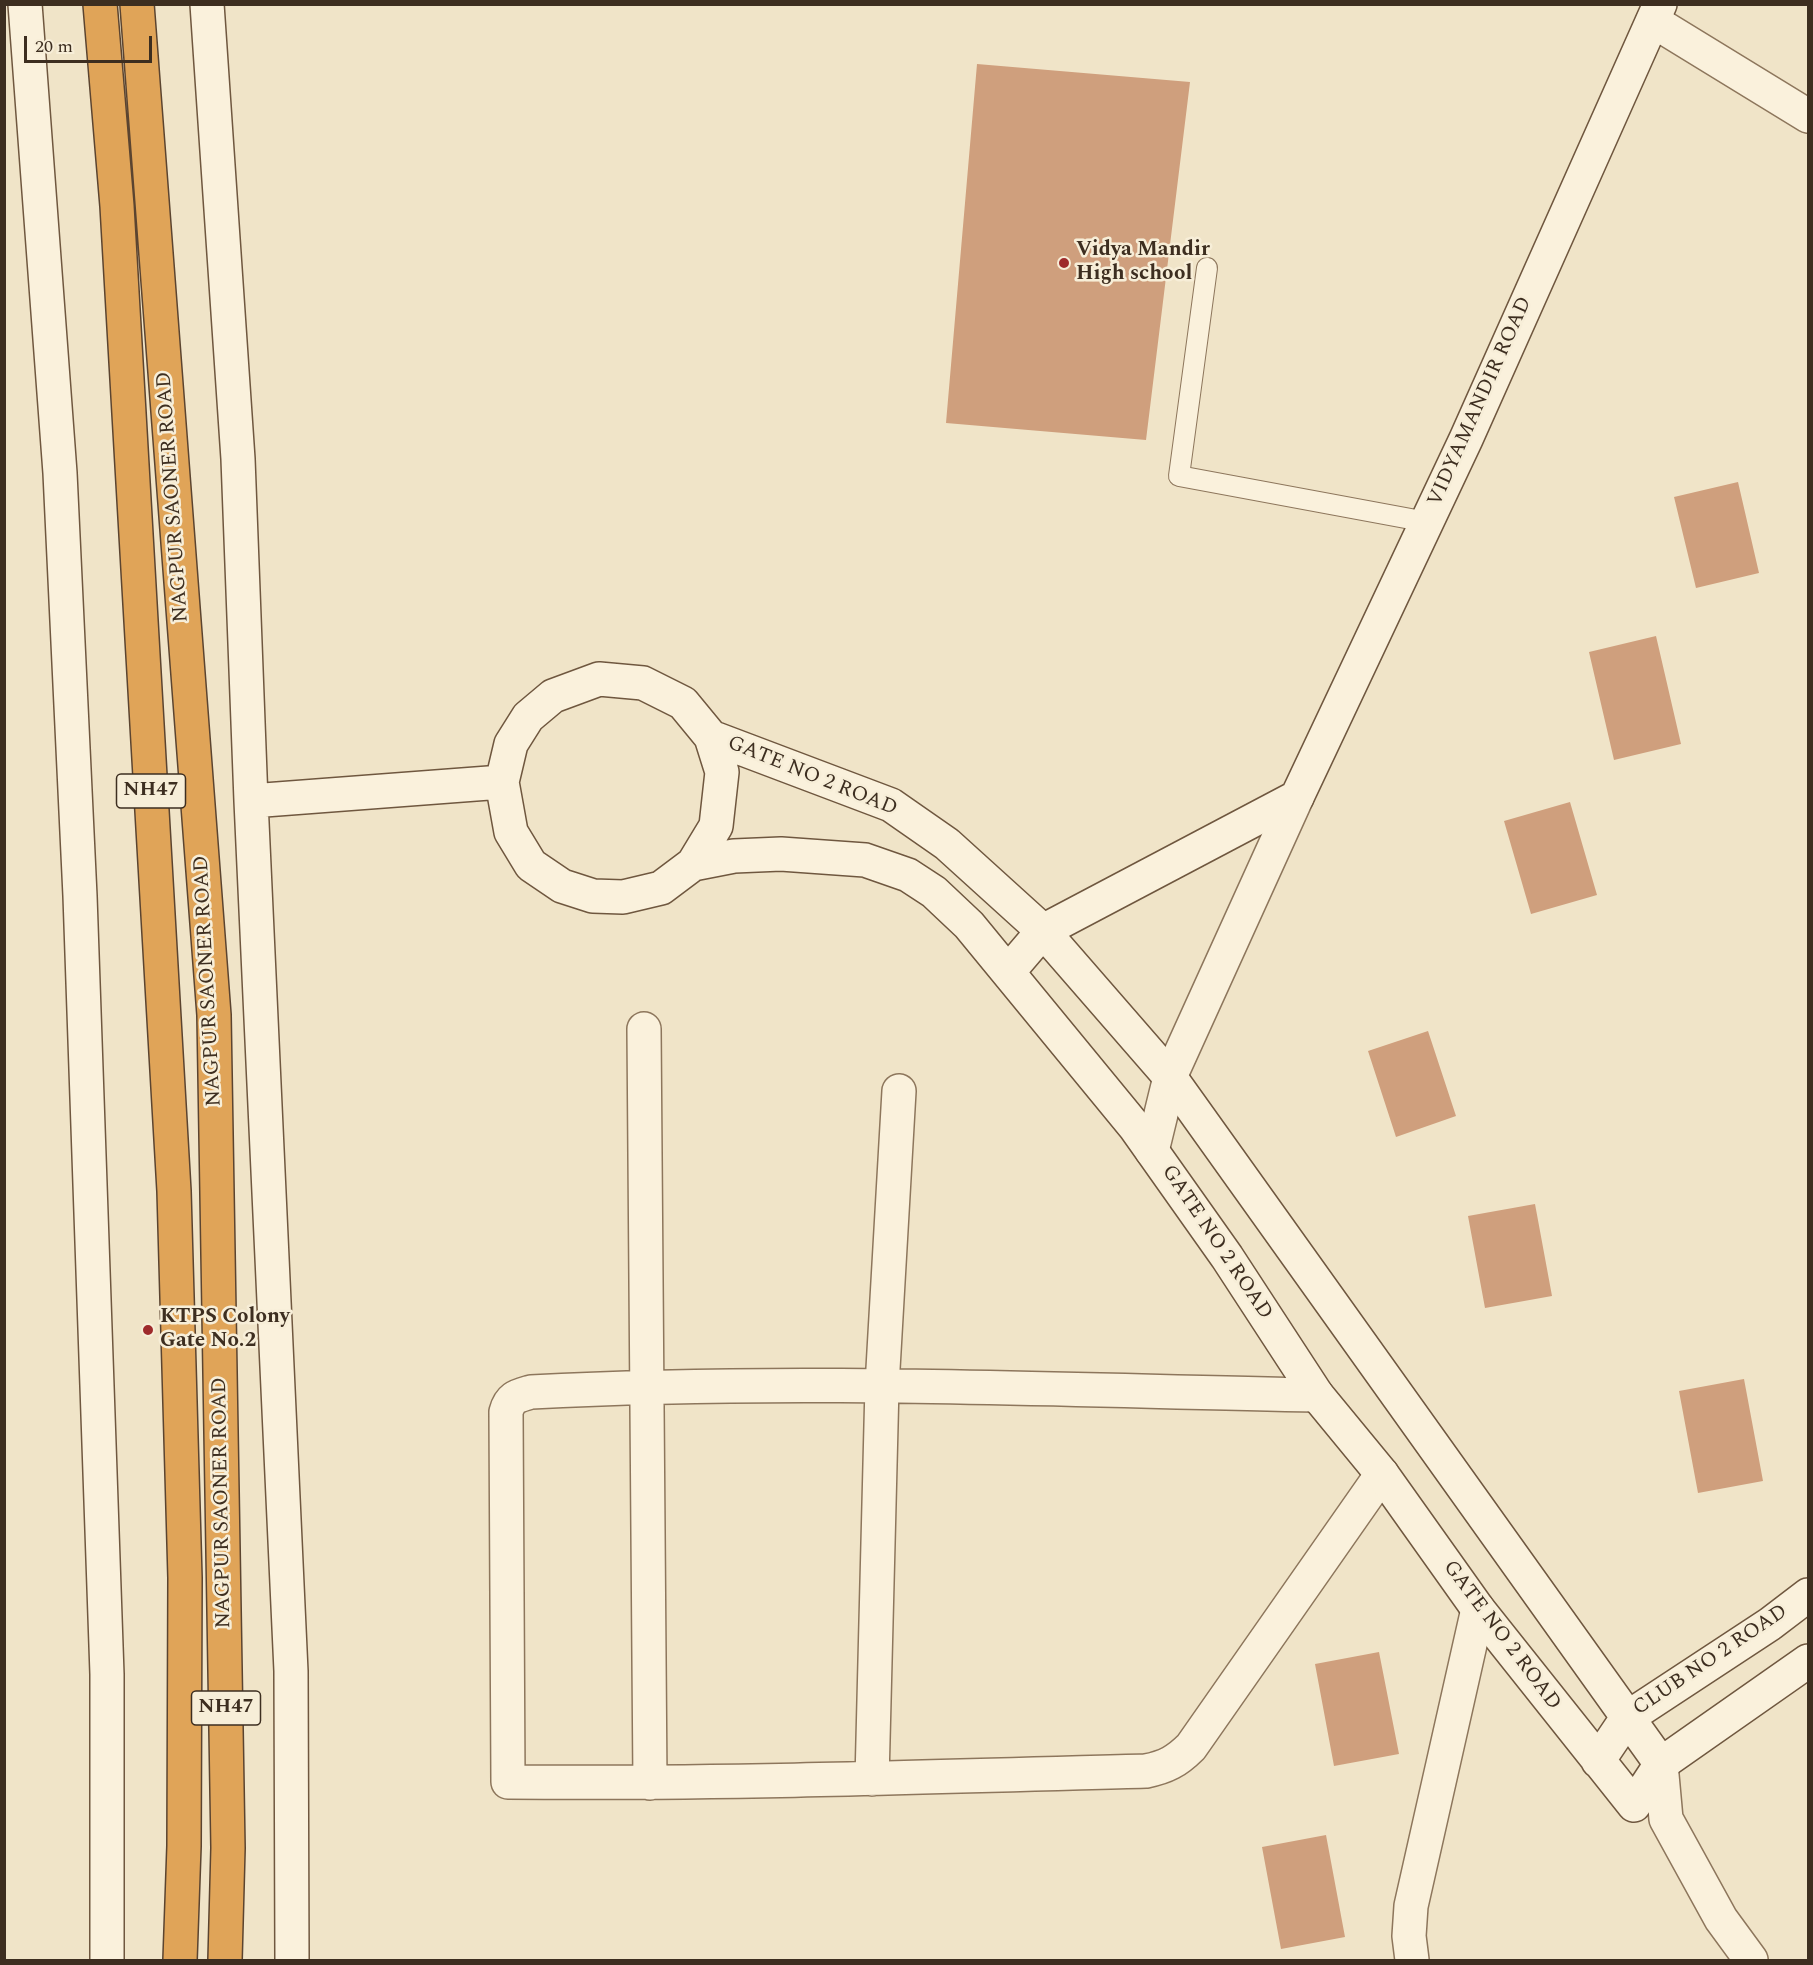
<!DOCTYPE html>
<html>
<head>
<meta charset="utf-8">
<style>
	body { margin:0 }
	#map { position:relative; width:1813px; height:1965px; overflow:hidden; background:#f0e4c8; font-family:Spectral,serif }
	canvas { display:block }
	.frame { position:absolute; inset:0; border:6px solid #3d2e20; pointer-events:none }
	.scale { position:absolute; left:24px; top:36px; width:128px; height:27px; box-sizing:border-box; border:3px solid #3d2e20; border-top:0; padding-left:8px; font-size:18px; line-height:21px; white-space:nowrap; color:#3d2e20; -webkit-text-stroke:4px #f7eed8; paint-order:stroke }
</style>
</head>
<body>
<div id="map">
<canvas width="1813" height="1965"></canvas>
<div class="frame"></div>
<div class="scale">20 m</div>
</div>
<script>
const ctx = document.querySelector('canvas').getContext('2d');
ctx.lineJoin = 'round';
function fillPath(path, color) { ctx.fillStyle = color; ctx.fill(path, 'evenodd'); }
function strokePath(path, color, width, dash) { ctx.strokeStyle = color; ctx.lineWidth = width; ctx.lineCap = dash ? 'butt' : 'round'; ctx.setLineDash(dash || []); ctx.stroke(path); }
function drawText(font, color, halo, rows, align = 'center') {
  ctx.font = font + ' Spectral,serif'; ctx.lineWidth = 5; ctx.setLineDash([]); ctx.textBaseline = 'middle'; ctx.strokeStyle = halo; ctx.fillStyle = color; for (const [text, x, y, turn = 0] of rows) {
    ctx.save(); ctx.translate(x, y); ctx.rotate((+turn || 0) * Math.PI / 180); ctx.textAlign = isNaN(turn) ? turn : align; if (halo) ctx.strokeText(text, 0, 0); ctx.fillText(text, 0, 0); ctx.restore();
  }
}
fillPath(new Path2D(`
	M977,64l213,18 -44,358 -200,-17z
	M1738,482l21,91 -63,15 -22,-91z
	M1656,636l25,108 -67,16 -25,-108z
	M1570,802l27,93 -66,19 -27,-93z
	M1428,1031l28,85 -60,21 -28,-86z
	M1535,1204l17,92 -67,12 -17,-92z
	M1744,1379l19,102 -65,12 -19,-102z
	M1379,1652l20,102 -65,12 -19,-102z
	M1326,1835l19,102 -64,12 -19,-102z`), '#cf9f7d');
const lane = new Path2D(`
	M1207,268l-28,208 248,46`);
const street = new Path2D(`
	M1653,21l155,95
	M644,1029l6,754
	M1152,1151l18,-74 127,-280
	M1317,1395c-262,-5 -524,-17 -786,-3 -14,4 -21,5 -25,20l2,370c213,2 425,-5 638,-11 20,-4 31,-10 45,-24l191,-273
	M1661,1764l5,55 55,100 30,41
	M872,1779l10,-393 17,-295
	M1412,1960l-3,-24 2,-30 67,-297`);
const secondary = new Path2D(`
	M25,4l35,469 20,423 27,778v286
	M207,4l31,455 13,342 40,870 1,289
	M711,737l11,35 -6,54 -23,38 -32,24 -38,9 -30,-1 -31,-10 -31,-21 -20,-33 -9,-50 9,-38 17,-27 25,-21 46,-17 44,4 40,20 28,34 180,68 56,39 96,87 127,146 491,687
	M251,801l251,-19
	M693,864l41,-8 47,-2 84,6 43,15 26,17 35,33 166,202 92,130 90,138 65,79 96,135 156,196 27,-41 147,-103
	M1008,972l35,-41 254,-134 169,-358 194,-435
	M1598,1761l29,-43 143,-94 38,-29`);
const highway = new Path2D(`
	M100,4l17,202 57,985 11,387 -1,268 -4,114
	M137,4l77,1011 14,833 -3,112`);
strokePath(lane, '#8d765c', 22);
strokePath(street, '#8d765c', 36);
strokePath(secondary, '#6f573f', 36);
strokePath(highway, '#5b4430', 36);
strokePath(lane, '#faf1dc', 20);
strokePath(street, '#faf1dc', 33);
strokePath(secondary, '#faf1dc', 33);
strokePath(highway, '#e0a458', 33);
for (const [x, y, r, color] of [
	[1064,263,6,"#9e2a2b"],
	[148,1330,6,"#9e2a2b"]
]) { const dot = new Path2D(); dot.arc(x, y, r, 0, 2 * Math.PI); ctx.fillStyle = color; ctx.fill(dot); strokePath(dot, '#f7eed8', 2); }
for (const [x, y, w] of [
	[151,791,69],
	[226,1708,69]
]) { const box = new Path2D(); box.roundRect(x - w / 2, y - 17, w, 34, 4.5); ctx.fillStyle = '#f7eed8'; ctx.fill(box); strokePath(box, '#3d2e20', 1.5); }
drawText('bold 20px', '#3d2e20', null, [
	["NH47",151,791],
	["NH47",226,1708]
]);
drawText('bold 21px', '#3d2e20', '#f7eed8', [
	["Vidya Mandir",1076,251],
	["High school",1076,275],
	["KTPS Colony",160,1318],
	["Gate No.2",160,1342]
], 'left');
drawText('21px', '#3d2e20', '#f7eed8', [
	["VIDYAMANDIR ROAD",1481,402,-66],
	["NAGPUR SAONER ROAD",174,497,-94],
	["GATE NO 2 ROAD",812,777,22],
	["NAGPUR SAONER ROAD",209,981,-93],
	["GATE NO 2 ROAD",1216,1243,56],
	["NAGPUR SAONER ROAD",223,1503,-91],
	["GATE NO 2 ROAD",1501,1636,53],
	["CLUB NO 2 ROAD",1711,1661,-34]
]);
</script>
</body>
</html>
